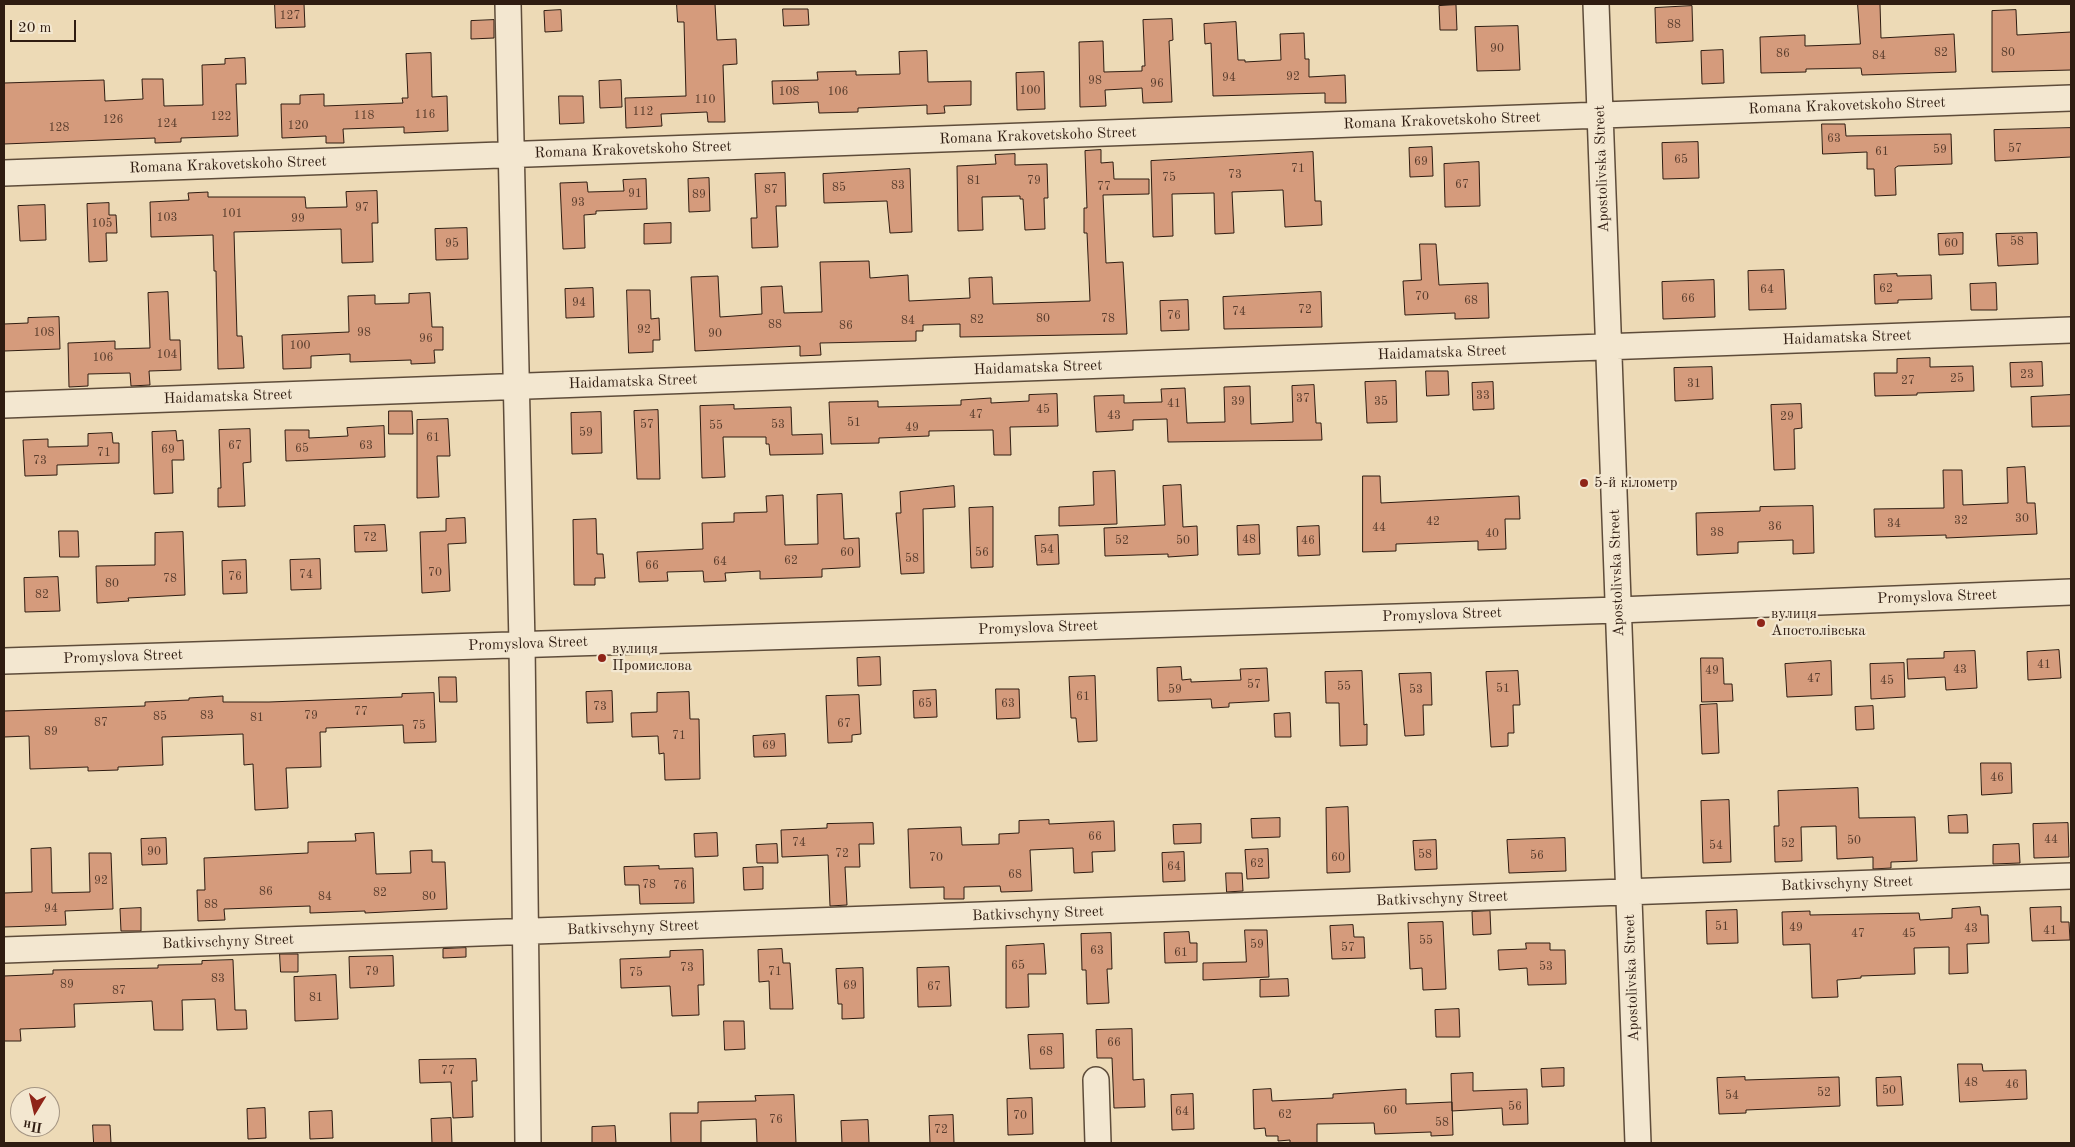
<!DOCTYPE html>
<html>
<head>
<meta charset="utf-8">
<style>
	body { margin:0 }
	#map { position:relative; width:2075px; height:1147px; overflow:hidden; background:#eddab6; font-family:"Old Standard TT",serif }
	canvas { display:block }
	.frame { position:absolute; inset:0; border:5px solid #2f1c11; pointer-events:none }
	.north { position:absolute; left:10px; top:1087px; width:50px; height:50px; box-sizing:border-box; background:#f3e7d0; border:1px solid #a59684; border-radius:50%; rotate:189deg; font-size:14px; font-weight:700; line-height:20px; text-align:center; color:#2f1c11 }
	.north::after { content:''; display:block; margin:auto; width:18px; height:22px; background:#8f2418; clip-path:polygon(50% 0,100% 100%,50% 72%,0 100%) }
	.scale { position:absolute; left:10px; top:20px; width:66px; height:22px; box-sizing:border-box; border:2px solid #2f1c11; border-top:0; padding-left:6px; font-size:15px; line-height:18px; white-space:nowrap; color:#2f1c11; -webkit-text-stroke:4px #f3e7d0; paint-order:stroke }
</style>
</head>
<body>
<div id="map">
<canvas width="2075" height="1147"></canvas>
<div class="frame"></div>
<div class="north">Пн</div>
<div class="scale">20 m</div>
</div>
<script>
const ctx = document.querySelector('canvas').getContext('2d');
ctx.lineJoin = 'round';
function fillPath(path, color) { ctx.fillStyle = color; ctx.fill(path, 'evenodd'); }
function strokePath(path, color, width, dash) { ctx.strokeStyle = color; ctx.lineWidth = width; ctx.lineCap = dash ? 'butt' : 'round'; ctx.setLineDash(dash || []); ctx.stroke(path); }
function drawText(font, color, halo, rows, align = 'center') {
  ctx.font = font + ' "Old Standard TT",serif'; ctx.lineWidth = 4.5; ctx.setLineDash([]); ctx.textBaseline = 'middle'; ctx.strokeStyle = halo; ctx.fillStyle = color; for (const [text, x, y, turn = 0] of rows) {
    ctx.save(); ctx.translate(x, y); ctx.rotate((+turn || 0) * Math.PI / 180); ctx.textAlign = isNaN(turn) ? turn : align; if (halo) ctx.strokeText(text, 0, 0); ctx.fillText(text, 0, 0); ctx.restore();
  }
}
const building = new Path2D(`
	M275,4h29l1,23 -29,1z
	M677,4h38l2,36 19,-1 1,25 -14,1 2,57h-17l-1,-10 -46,2 1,12 -36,2 -1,-30 61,-2 -2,-74h-6z
	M1858,4h22l1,34 73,-4 2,38 -94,3 -1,-7 -55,1v3l-45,1 -1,-36 45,-2v11l55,-2z
	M1456,5l1,25h-17l-1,-24z
	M1692,6l1,35 -37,2 -1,-35z
	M783,9h25l1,16 -25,1z
	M561,10l1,21 -17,1 -1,-21z
	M2016,10l1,25 54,-3v38l-79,2v-61z
	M1172,19l1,21 -4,1 3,61 -29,1 -1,-15 -37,2 1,16 -26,1 -1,-65 24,-1 1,31 38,-1v-5h3l-2,-46z
	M494,20v18l-23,1v-18z
	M1236,22l2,38h7v2l36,-2 -1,-26 24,-1 1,26h4v18l36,-2 1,28h-21v-10l-112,3 -2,-53 -6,1 -1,-20z
	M1518,26l2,44 -43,1 -2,-44z
	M1723,50l1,33 -22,1 -1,-33z
	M927,51l1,31 43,-1v24l-27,1 1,7 -18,1v-9l-69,3v4l-39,1 -1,-11 -45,2 -1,-23 46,-1 -1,-8 39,-1v4l44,-1 -1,-22z
	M431,53l1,44 15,-1 1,35 -44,2v-6l-61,2 1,14h-18v-7l-44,2 -1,-34h19v-9l24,-1v12l79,-3 -1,-5h6l-2,-44z
	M245,58l1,26h-10l2,52 -57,2v4l-26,1v-5l-151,6v-61l100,-3 1,21 38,-2 -1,-20h21l1,27 39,-1 -1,-40 23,-1v-5z
	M1044,72l1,37 -28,1 -1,-37z
	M621,80l1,27 -22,1 -1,-27z
	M559,96h24l1,27 -24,1z
	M1822,124h23l1,12 105,-2 1,30 -54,2 -3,2 1,27 -21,1 -1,-27h-7v-17l-44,2z
	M2071,128v29l-76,4 -1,-31z
	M1698,142l1,36 -36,1 -1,-36z
	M1432,147l1,29 -23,1 -1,-29z
	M1101,150v13l12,-1 1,17h35v15l-46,1 3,68 17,-1 4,72 -167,3v-13l-37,1v6h-7v10l-96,2 1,12 -21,1v-10l-105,5 -4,-74 27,-1 2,41 42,-3 -1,-27 21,-1 2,27 38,-1 -2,-50 49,-1 1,17 38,-3 1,26 61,-3 -1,-20 23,-1 1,27 97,-3 -3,-68h-3v-25h3l-2,-57z
	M1313,152l2,49h6l1,24 -37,2 -2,-37 -51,2 2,41 -19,1 -1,-41 -42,1 1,42 -20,1 -2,-76z
	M1015,154v11l32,-1 1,34h-4l1,31 -20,1 -2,-31h-3v-3l-38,1 1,33 -25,1 -1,-65 39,-2 -1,-9z
	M1479,162l1,44 -35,1 -1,-43z
	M910,169l2,63 -22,1 -3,-32 -63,2 -1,-29z
	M785,173l1,33h-10l2,41 -26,1 -1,-30h6l-2,-44z
	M709,178l1,33 -21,1 -1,-33z
	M646,179l1,30 -51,2v3l-12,1 1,33 -22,1 -3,-66 27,-1 1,10 36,-1 -1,-11z
	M377,191l1,32h-6l1,39 -31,1 -1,-34 -107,3 3,104h5l2,32 -26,1 -2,-98h-2l-1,-36 -62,2 -1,-35 39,-2 -1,-7 20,-1v5h97l1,11 41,-1 -1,-15z
	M109,203v12h7l1,18h-11l1,28 -18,1 -2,-58z
	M45,205l1,35 -26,1 -2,-35z
	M671,223v20l-27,1v-20z
	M467,228l1,31 -32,1 -1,-31z
	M1963,233v21l-24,1 -1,-21z
	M2037,233l1,31 -40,2 -2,-32z
	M1420,244h16l3,41 49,-2 1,35 -34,1v-6l-50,2 -2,-34 18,-1z
	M1784,270l2,39 -37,1 -1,-39z
	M1897,274v2l34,-1 1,24 -34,1v3l-23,1 -1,-29z
	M1714,280l1,37 -52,2 -1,-37z
	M1996,283l1,27h-26l-1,-26z
	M593,288l1,29 -28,1 -1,-29z
	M627,290h23l1,29 8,-1 1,22h-7v12l-24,1z
	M168,292l2,48h10l1,30 -32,1 1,14 -19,1 -1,-13 -42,1v12l-19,1 -1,-44 47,-2v8l35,-1 -2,-55z
	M1321,292l1,35 -98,2 -1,-32z
	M430,293l2,34h11v23h-9l1,13 -24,1v-4l-61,2v-8l-39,2v12l-28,1 -1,-34 67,-3 -1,-36 27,-1v9l34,-1v-9z
	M1188,300l1,30 -28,1 -1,-30z
	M59,317l1,32 -56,2v-27l24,-1v-5z
	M1930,358v9l43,-1 1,25 -57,2v2l-42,1 -1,-23h23v-14z
	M2042,362l1,24 -32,1 -1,-24z
	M1712,367l1,32 -38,2 -1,-33z
	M1426,371h22l1,24 -22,1z
	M1396,381l1,41 -30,1 -2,-41z
	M1493,382l1,27 -21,1 -1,-27z
	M1314,385l2,38h5l1,17 -154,2 -1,-23 -34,1v10l-37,2 -2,-36 30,-1v8l38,-1 -1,-13 24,-1 2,35 38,-1 -1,-35 26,-1 1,38 42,-2 -1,-36z
	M1057,394l1,32 -48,1 1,28h-17l-1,-25 -64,1v5l-50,2v5l-48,1 -2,-42 49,-1v6l83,-2v-5l30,-2v5l38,-2v-6z
	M2071,395v31l-39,1 -1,-30z
	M1801,404l1,24 -8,1 1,40 -21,1 -3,-65z
	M734,405v4l57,-2 1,28 30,-1 1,20 -53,1 -1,-11h-3v-7h-43l2,40 -23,1 -2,-72z
	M658,410l2,69h-23l-3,-68z
	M389,411h23l1,23h-24z
	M601,412l1,41 -30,1 -1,-41z
	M448,419l2,37h-13l2,41 -22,1v-78z
	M384,426l1,31 -99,4 -1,-31h24v8l39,-2 -1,-8z
	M250,429l1,33 -8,1 2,43 -27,1v-19h3l-2,-58z
	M176,431l1,10 6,-1 1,20h-12l1,33 -19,1 -2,-62z
	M112,433l1,10h6v20l-62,2v10l-32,1 -2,-36 25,-1v8l40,-1v-12z
	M2025,467l2,36h8l2,31 -91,4v-3l-71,2 -1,-28 70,-1 -1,-38h19l1,35 45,-2 -1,-35z
	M1115,471l2,53 -58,2v-19l35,-2 -1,-33z
	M1363,476h17l1,27 138,-7 1,23h-15l1,30 -28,1v-9l-82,3v7l-33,1z
	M1181,485l2,42 14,-1 1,29 -30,2v-3l-63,2 -1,-28 61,-3 -2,-39z
	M954,486l1,21 -32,2 1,64 -23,1 -5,-61h5l-1,-21z
	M842,494l2,45 15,-1 1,29 -38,2v8l-62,2v-8l-35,2 1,8 -22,1 -1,-11 -36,1 1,9 -29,1 -2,-30 66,-3 -1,-26 32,-1v-9l33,-1 -1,-16 17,-1 2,50 33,-1 -1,-49z
	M1813,506l1,47 -21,1v-14l-55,2v11l-41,2 -1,-42 64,-2v-4z
	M993,507v60l-22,1 -2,-60z
	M465,518l1,25 -18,1 2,47 -28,2 -2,-61 26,-1v-12z
	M596,519l1,35h6l2,24h-10v7h-21l-1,-65z
	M385,525l2,26 -32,1 -1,-26z
	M1259,525l1,29 -22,1 -1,-29z
	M1319,526l1,29 -22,1 -1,-29z
	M59,531h19l1,26h-19z
	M183,532l2,63 -57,3 1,3 -32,2 -1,-37 59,-1v-32z
	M1058,535l1,29 -22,1 -2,-29z
	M320,559l1,30 -30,1 -1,-30z
	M246,560l1,33 -24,1 -1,-33z
	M58,577l2,34 -35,1 -1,-34z
	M2059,650l2,28 -33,2 -1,-28z
	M1975,651l2,37 -31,2 -1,-13 -37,2 -1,-20 37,-1v-6z
	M880,657l1,28 -23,1 -1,-28z
	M1701,658h22l1,26h8l1,17 -31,1z
	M1831,661l1,34 -45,2 -2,-33z
	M1904,663l1,34 -34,2 -1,-35z
	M1181,667l1,13 9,-1v3l50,-2 -1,-11 27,-1 2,33 -40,2v4l-17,1 -1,-9 -53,2 -1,-33z
	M1362,671l2,54 3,-1v21l-27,1 -1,-43h-13l-1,-31z
	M1518,671l2,34h-7l1,28h-6v13l-17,1 -5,-75z
	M1431,673l1,32h-9l1,30 -19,1 -6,-62z
	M1095,676l2,65 -19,1 -2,-24h-5l-2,-41z
	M439,677h17l1,25h-17z
	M996,689h23l1,29 -23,1z
	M936,690l1,27 -23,1 -1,-27z
	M612,691l1,31 -26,1 -1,-31z
	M689,692l1,27h9l1,60 -35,1 -1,-27 -5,1 -1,-18 -26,1 -1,-24 26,-1v-19z
	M434,693l2,49 -32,1 -1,-18 -77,3v4h-6l1,35 -35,1 2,40 -33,2 -2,-46 -9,1 -1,-31 -81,3 1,28 -45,2v3l-30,1v-4l-58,2 -1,-33 -25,1v-26l141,-5v-4l44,-2v-2l34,-2v6h46l133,-5v-3z
	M859,695l2,39 -9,1v7l-24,1 -2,-47z
	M1717,704l2,49 -17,1 -2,-49z
	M1873,706l1,23 -18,1 -1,-23z
	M1290,713l1,24h-16l-1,-23z
	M785,734l1,22 -32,1 -1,-21z
	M1981,763h30l1,30 -30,2z
	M1858,788l1,30 56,-1 2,44 -26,1v6l-18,1v-12l-36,2 -1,-33 -35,1 1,34 -27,1 -1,-36h5l-1,-35z
	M1729,800l2,62 -28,1 -2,-62z
	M1348,807l2,65 -23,1 -1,-65z
	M1967,815l1,18h-19l-1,-17z
	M1280,818v19l-28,1 -1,-19z
	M1049,820v4l65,-3 1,30 -23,1 1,20 -19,1 -1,-25 -43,2 2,41 -31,1 -1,-6 -36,1v12h-20v-12l-34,1 -2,-59 53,-2 1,18 37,-1v-10l20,-1v-12z
	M873,823l1,21h-15l1,23h-15l2,38 -17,1 -2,-51 -46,2 -1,-27 46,-2v-4z
	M2068,823l1,34 -35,1 -1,-34z
	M1201,824v19l-27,1 -1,-19z
	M374,833l2,41 35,-1 -1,-22 22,-1v12h13l2,47 -82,4v-2l-55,2v-7l-86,3 1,11 -27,1 -1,-31h8l-1,-32 104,-5v-11l48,-1 -1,-7z
	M717,833l1,23 -23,1 -1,-23z
	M166,838l1,26 -25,1 -1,-26z
	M1565,838l1,33 -57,2 -2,-33z
	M1436,840l1,29 -22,1 -2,-29z
	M777,844l1,19h-21l-1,-18z
	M2019,844l1,19 -27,1v-19z
	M51,848l1,45 38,-1 -1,-39h22l2,56 -48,2 1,14 -62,2v-34l28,-1 -1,-43z
	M1268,849l1,29 -22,1 -2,-29z
	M1184,852l1,29 -22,1 -1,-29z
	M659,866v3l34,-1 1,35 -54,1 -1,-19h-14l-1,-18z
	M763,867v22l-19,1 -1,-22z
	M1226,873h16l1,18 -16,1z
	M1980,907l1,8h7l1,28 -22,1 1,29 -19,1v-27l-35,1 1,26 -54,2v2l-24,2 1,17 -26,1 -2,-54 -27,1 -1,-33 28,-1v4l109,-2 1,7 32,-2v-9z
	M2061,907v15h8l1,18 -38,1 -2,-33z
	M141,908v23h-20l-1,-22z
	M1737,910l1,33 -31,1 -1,-33z
	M1490,911l1,23 -18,1 -1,-23z
	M1443,922l3,67 -23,1 -1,-22 -12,1 -2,-46z
	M1353,925l1,12h10l1,21 -33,1 -2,-33z
	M1245,930h22l2,47 -66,3v-17l43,-1z
	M1189,932l1,11h7v19l-32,1 -1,-30z
	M1111,933l1,36h-5l2,34 -22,1 -1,-34h-4l-1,-36z
	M1526,943h24v7h15l1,34 -38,1 -1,-17 -28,2 -1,-20 28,-1z
	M1044,944l2,30h-18l1,33 -23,1v-62z
	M466,948v9l-23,1v-9z
	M782,949l1,14h7l3,46h-23l-1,-28 -10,1 -1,-32z
	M703,950l1,35h-6l1,30 -27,1 -2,-30 -49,2 -1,-29 50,-2v-6z
	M280,954h18v18h-17z
	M393,956l1,30 -44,2 -1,-31z
	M233,960l2,50h11l1,19 -30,1 -2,-31 -33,1 1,30h-29l-2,-29 -78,3 1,23 -55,2 1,12h-17v-65l49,-2v-4l105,-2v-3l44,-1v-3z
	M949,967l2,39 -33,1 -1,-39z
	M863,968l1,50 -22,1v-15h-4l-2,-35z
	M336,975l2,44 -43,2 -1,-44z
	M1288,979l1,17 -29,1v-17z
	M1459,1009l1,28h-24l-1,-27z
	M724,1021h20l1,28 -20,1z
	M1132,1029l1,51 11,-1 1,28 -31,1 -2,-50h-15l-1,-28z
	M1063,1034l1,34 -34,1 -2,-34z
	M476,1059l1,22h-5l1,36 -20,1 -2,-36 -31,1 -1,-23z
	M1958,1064h24l1,7 43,-1 1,29 -67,3z
	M1564,1068v18l-22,1 -1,-18z
	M1473,1073v18l54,-2 1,35 -25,1 -1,-17 -50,3 -1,-37z
	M1745,1077v3l94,-3 1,29 -94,4v3l-27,1 -2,-36z
	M1901,1077l2,28 -26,1 -1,-28z
	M1271,1089l1,12 61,-3v-4l73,-5v15l46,-2 1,33 -22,1v-4l-56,2 -1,-11 -57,1v19h-27v-3l-12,1v-5h-12l-1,-8 -11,1 -1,-39z
	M1193,1094l1,35 -22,1 -1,-35z
	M794,1095l2,48h-39l-1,-24 -55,2v22h-30l-1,-30h28v-11l58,-1 -1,-5z
	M1032,1098l1,36 -25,1 -1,-36z
	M265,1108l1,30 -18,1 -1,-30z
	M332,1111l1,27 -23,1 -1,-27z
	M953,1115l1,28h-24l-1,-27z
	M451,1118l1,25h-20l-1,-24z
	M868,1120l1,23h-27l-1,-22z
	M93,1125h17l1,18h-17z
	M615,1126l1,17h-24v-16z`);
fillPath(building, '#d59b7c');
strokePath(building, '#2f1c11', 1);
const minor = new Path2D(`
	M508,4l14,640 6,499
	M1596,4l42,1139
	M4,173l2067,-75
	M4,405l2067,-75
	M4,661l1614,-51 453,-18
	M4,950l2067,-74
	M1096,1080l2,63`);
strokePath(minor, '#5e4c3a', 28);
strokePath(minor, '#f3e7d0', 25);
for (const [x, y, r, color] of [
	[1584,483,5,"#8f2418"],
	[1761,623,5,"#8f2418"],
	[602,658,5,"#8f2418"]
]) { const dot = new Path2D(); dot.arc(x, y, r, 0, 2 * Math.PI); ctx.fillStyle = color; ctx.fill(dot); strokePath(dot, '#f3e7d0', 2); }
drawText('12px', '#583c2c', null, [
	["127",290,16],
	["88",1674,25],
	["90",1497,49],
	["82",1941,53],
	["80",2008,53],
	["86",1783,54],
	["84",1879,56],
	["92",1293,77],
	["94",1229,78],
	["98",1095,81],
	["96",1157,84],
	["100",1030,91],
	["108",789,92],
	["106",838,92],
	["110",705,100],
	["112",643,112],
	["116",425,115],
	["118",364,116],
	["122",221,117],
	["126",113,120],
	["124",167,124],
	["120",298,126],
	["128",59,128],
	["63",1834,139],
	["57",2015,149],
	["59",1940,150],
	["61",1882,152],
	["65",1681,160],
	["69",1421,162],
	["71",1298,169],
	["73",1235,175],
	["75",1169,178],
	["81",974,181],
	["79",1034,181],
	["67",1462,185],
	["83",898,186],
	["77",1104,187],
	["85",839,188],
	["87",771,190],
	["91",635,194],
	["89",699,195],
	["93",578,203],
	["97",362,208],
	["101",232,214],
	["103",167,218],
	["99",298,219],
	["105",102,224],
	["58",2017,242],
	["95",452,244],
	["60",1951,244],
	["62",1886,289],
	["64",1767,290],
	["70",1422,297],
	["66",1688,299],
	["68",1471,301],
	["94",579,303],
	["72",1305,310],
	["74",1239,312],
	["76",1174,316],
	["80",1043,319],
	["78",1108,319],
	["82",977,320],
	["84",908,321],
	["88",775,325],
	["86",846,326],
	["92",644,330],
	["108",44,333],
	["98",364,333],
	["90",715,334],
	["96",426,339],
	["100",300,346],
	["104",167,355],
	["106",103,358],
	["23",2027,375],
	["25",1957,379],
	["27",1908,381],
	["31",1694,384],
	["33",1483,396],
	["37",1303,399],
	["39",1238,402],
	["35",1381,402],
	["41",1174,404],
	["45",1043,410],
	["47",976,415],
	["43",1114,416],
	["29",1787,417],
	["51",854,423],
	["57",647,425],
	["53",778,425],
	["55",716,426],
	["49",912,428],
	["59",586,433],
	["61",433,438],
	["67",235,446],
	["63",366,446],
	["65",302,449],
	["69",168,450],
	["71",104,453],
	["73",40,461],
	["30",2022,519],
	["32",1961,521],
	["42",1433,522],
	["34",1894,524],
	["36",1775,527],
	["44",1379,528],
	["38",1717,533],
	["40",1492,534],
	["72",370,538],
	["48",1249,540],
	["52",1122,541],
	["50",1183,541],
	["46",1308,541],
	["54",1047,550],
	["60",847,553],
	["56",982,553],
	["58",912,559],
	["62",791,561],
	["64",720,562],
	["66",652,566],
	["70",435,573],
	["74",306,575],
	["76",235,577],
	["78",170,579],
	["80",112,584],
	["82",42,595],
	["41",2044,665],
	["43",1960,670],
	["49",1712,671],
	["47",1814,679],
	["45",1887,681],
	["57",1254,685],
	["55",1344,687],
	["51",1503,689],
	["59",1175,690],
	["53",1416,690],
	["61",1083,697],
	["65",925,704],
	["63",1008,704],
	["73",600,707],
	["77",361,712],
	["83",207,716],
	["79",311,716],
	["85",160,717],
	["81",257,718],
	["87",101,723],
	["67",844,724],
	["75",419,726],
	["89",51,732],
	["71",679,736],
	["69",769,746],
	["46",1997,778],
	["66",1095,837],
	["44",2051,840],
	["50",1854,841],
	["74",799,843],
	["52",1788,844],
	["54",1716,846],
	["90",154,852],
	["72",842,854],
	["58",1425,855],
	["56",1537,856],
	["70",936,858],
	["60",1338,858],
	["62",1257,864],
	["64",1174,867],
	["68",1015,875],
	["92",101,881],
	["78",649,885],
	["76",680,886],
	["86",266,892],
	["82",380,893],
	["84",325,897],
	["80",429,897],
	["88",211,905],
	["94",51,909],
	["51",1722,927],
	["49",1796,928],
	["43",1971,929],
	["41",2050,931],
	["47",1858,934],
	["45",1909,934],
	["55",1426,941],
	["59",1257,945],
	["57",1348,948],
	["63",1097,951],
	["61",1181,953],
	["65",1018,966],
	["53",1546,967],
	["73",687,968],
	["79",372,972],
	["71",775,972],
	["75",636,973],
	["83",218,979],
	["89",67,985],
	["69",850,986],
	["67",934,987],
	["87",119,991],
	["81",316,998],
	["66",1114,1043],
	["68",1046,1052],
	["77",448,1071],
	["48",1971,1083],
	["46",2012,1085],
	["50",1889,1091],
	["52",1824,1093],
	["54",1732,1096],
	["56",1515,1107],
	["60",1390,1111],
	["64",1182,1112],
	["62",1285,1115],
	["70",1020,1116],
	["76",776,1120],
	["58",1442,1123],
	["72",941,1130]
]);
drawText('15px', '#2f1c11', '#f3e7d0', [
	["Romana Krakovetskoho Street",1847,106,-2],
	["Romana Krakovetskoho Street",1442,121,-2],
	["Romana Krakovetskoho Street",1038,136,-2],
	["Romana Krakovetskoho Street",633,150,-2],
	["Romana Krakovetskoho Street",228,165,-2],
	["Apostolivska Street",1602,169,-92],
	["Haidamatska Street",1847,338,-2],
	["Haidamatska Street",1442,353,-2],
	["Haidamatska Street",1038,368,-2],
	["Haidamatska Street",633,382,-2],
	["Haidamatska Street",228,397,-2],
	["Apostolivska Street",1617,573,-92],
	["Promyslova Street",1937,597,-2],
	["Promyslova Street",1442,615,-2],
	["Promyslova Street",1038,628,-2],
	["Promyslova Street",528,644,-2],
	["Promyslova Street",123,657,-2],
	["Batkivschyny Street",1847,884,-2],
	["Batkivschyny Street",1442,899,-2],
	["Batkivschyny Street",1038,914,-2],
	["Batkivschyny Street",633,928,-2],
	["Batkivschyny Street",228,942,-2],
	["Apostolivska Street",1632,978,-92]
]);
drawText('15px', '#2f1c11', '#f3e7d0', [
	["5-й кілометр",1594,483],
	["вулиця",1771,614],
	["Апостолівська",1771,631],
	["вулиця",612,649],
	["Промислова",612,666]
], 'left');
</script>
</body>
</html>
